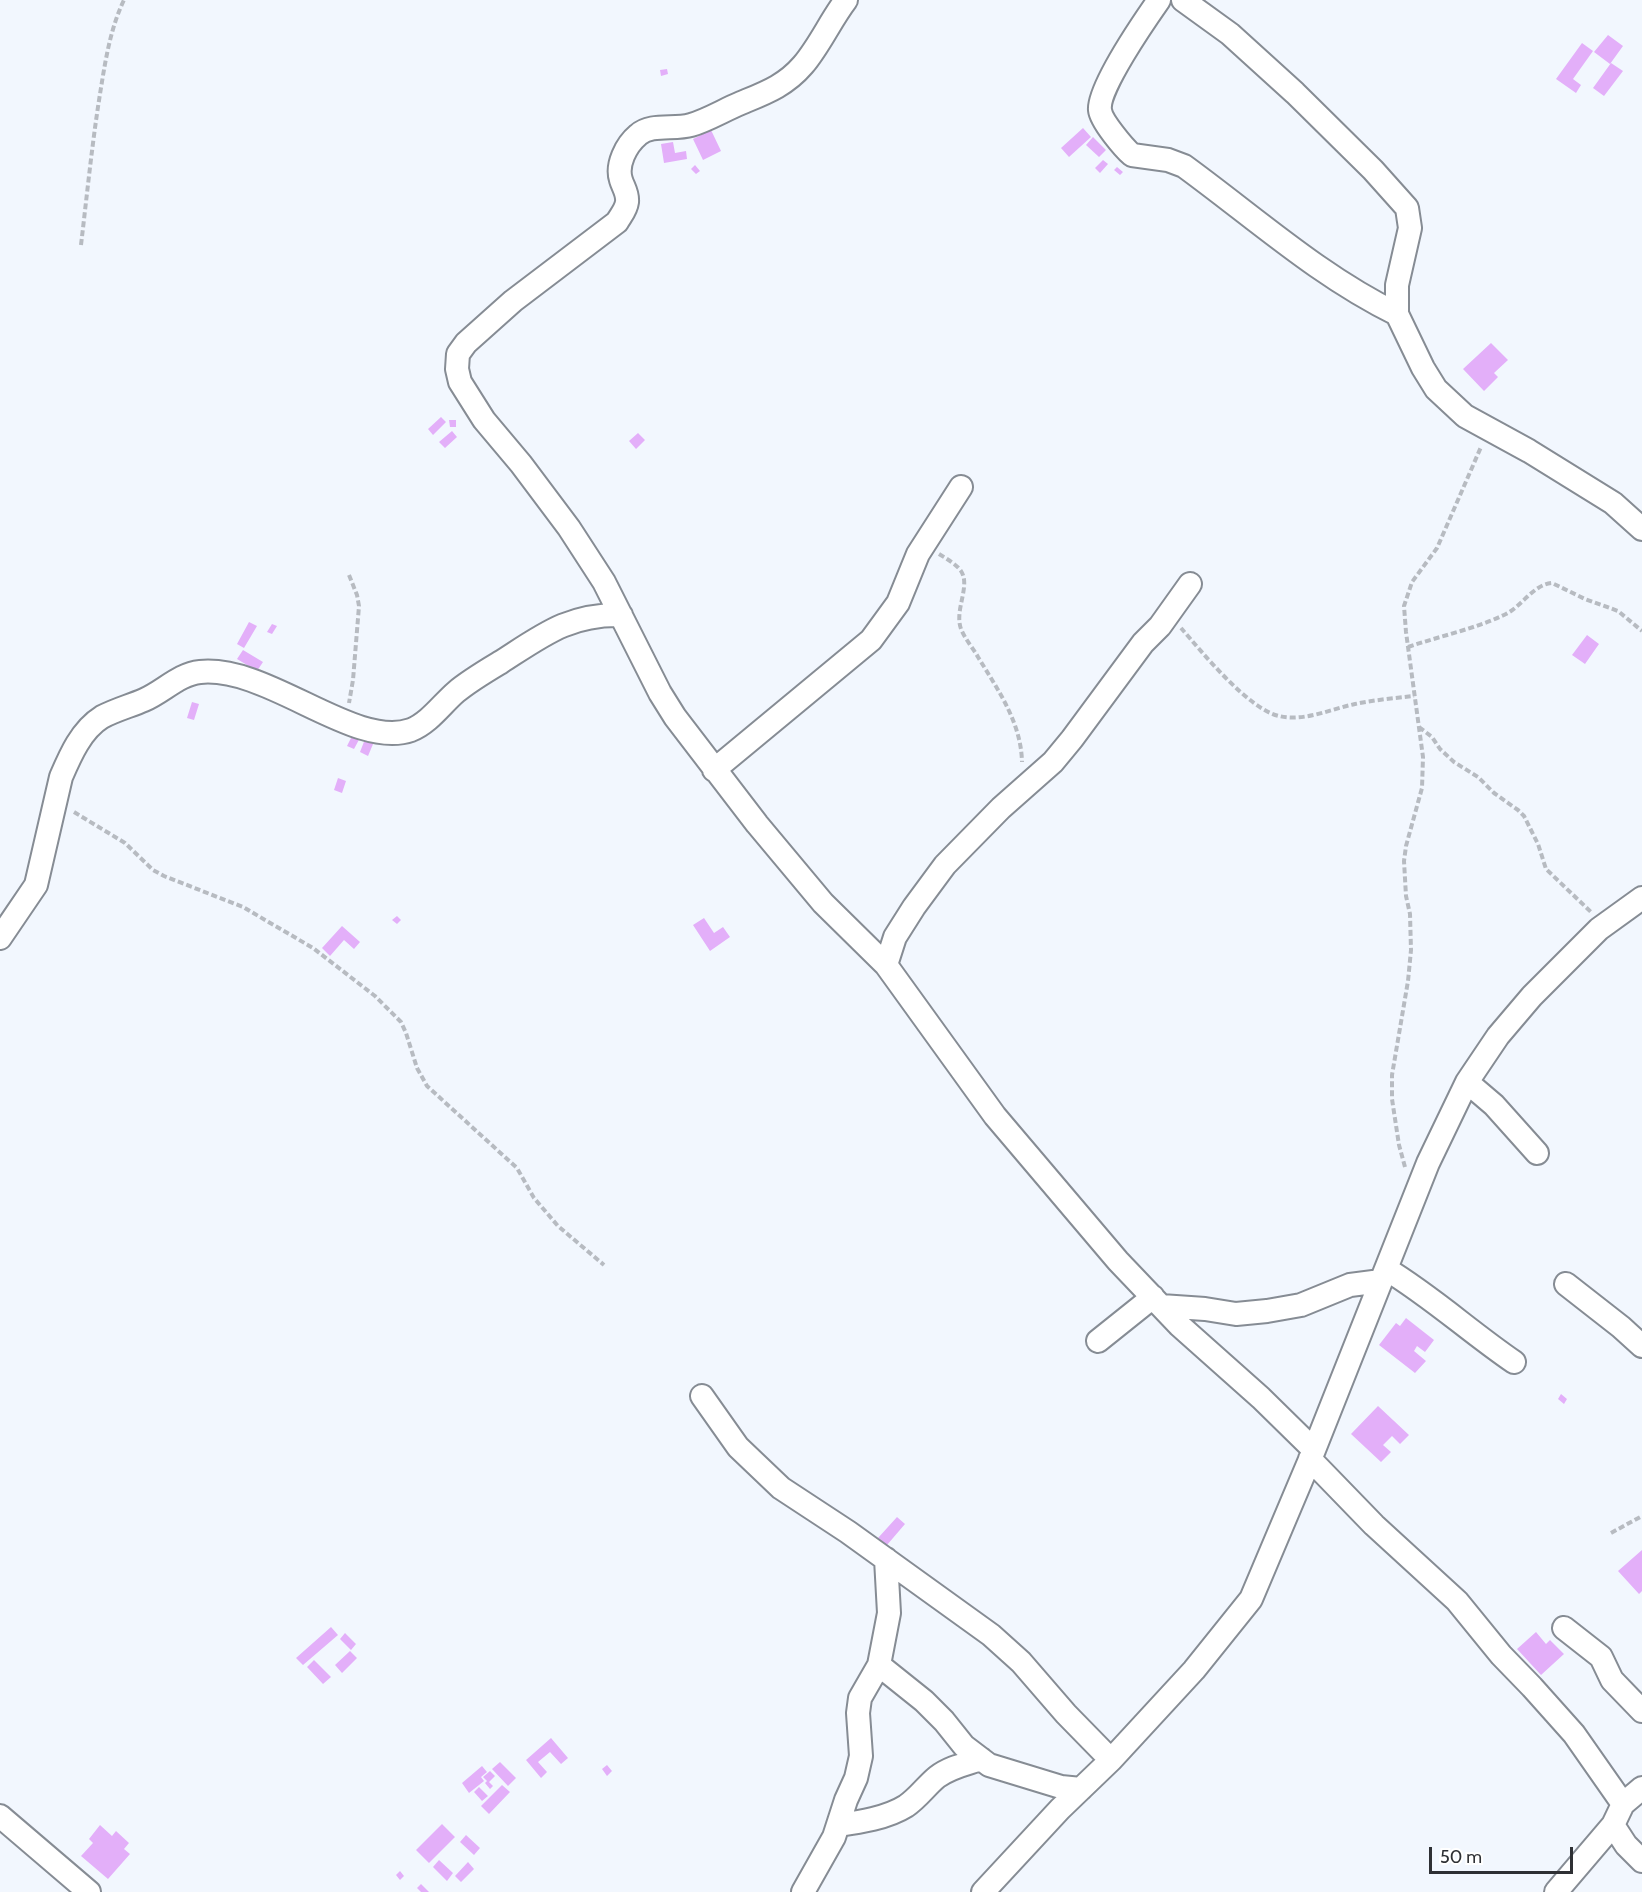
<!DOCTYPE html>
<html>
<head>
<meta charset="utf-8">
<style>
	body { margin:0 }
	#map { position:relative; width:1642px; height:1892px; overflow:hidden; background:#f2f7fe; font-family:Cabin,sans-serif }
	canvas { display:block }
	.scale { position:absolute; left:1429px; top:1847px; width:144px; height:27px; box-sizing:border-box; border:3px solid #2e3034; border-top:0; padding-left:8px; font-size:18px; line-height:21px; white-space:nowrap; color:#2e3034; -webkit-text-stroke:4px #fff; paint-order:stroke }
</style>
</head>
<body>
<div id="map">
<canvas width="1642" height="1892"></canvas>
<div class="scale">50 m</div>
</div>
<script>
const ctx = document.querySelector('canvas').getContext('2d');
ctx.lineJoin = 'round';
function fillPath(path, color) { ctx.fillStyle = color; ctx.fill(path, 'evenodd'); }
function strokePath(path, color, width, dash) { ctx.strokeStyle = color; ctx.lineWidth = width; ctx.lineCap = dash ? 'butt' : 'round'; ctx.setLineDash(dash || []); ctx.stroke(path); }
fillPath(new Path2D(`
	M1608,35l15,11 -13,18 -16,-12z
	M1582,43l11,8 -20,28 8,6 -5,8 -20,-14z
	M1611,63l12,8 -19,25 -11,-8z
	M667,69l1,5 -7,2 -1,-6z
	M1083,128l8,9 -22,20 -8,-9z
	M711,130l10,21 -18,9 -10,-21z
	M1093,137l13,13 -7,7 -13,-12z
	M673,142l2,11 11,-2 1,8 -23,4 -3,-19z
	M1103,160l5,4 -8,9 -5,-5z
	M695,165l5,6 -4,3 -5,-5z
	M1117,167l6,5 -3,3 -6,-5z
	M1491,343l17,17 -14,13 4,4 -14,14 -21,-22z
	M441,417l5,5 -13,13 -5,-6z
	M449,420h7v7h-6z
	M452,431l5,6 -12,11 -6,-6z
	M638,433l7,7 -9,9 -7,-8z
	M249,622l8,4 -13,22 -7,-4z
	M272,624l5,2 -5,8 -5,-2z
	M1587,635l12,9 -14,20 -13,-9z
	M243,650l20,12 -6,9 -20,-12z
	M192,702l7,2 -5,16 -7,-2z
	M354,732l7,4 -7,13 -7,-3z
	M367,734l9,3 -8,19 -8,-4z
	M338,778l8,3 -4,12 -8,-3z
	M397,916l4,4 -4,4 -5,-4z
	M704,918l10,15 9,-6 7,10 -20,14 -17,-26z
	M342,926l18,16 -6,7 -10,-9 -14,16 -8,-8z
	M1406,1318l28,22 -9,12 -8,-6 -3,5 12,10 -11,12 -36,-28 17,-22 4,3z
	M1561,1394l6,5 -3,5 -6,-5z
	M1378,1406l31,29 -9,9 -8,-8 -9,9 8,7 -10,10 -30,-28z
	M897,1517l8,7 -18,21 -9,-7z
	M1642,1550v41l-3,3 -21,-23z
	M331,1627l7,8 -35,30 -7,-7z
	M1536,1632l10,12 4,-4 14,14 -23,21 -24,-26z
	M345,1633l11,11 -5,6 -11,-11z
	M350,1651l7,7 -15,15 -7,-8z
	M314,1660l17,17 -8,7 -16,-17z
	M551,1738l17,20 -7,6 -11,-12 -12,10 9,10 -6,6 -15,-18z
	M500,1762l16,16 -8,8 -16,-17z
	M607,1765l5,6 -5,5 -5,-7z
	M482,1766l5,6 -6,5 3,4 -15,12 -7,-10z
	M490,1771l5,5 -6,6 4,4 -3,3 -5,-6 2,-2 -4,-4z
	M502,1785l8,7 -21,22 -8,-8z
	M479,1787l9,9 -6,5 -8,-9z
	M442,1824l13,13 -26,26 -13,-13z
	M100,1825l12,11 4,-5 13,12 -5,6 6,5 -22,25 -27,-23 12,-13 -4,-4z
	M466,1835l14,13 -6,7 -14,-13z
	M439,1860l14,13 -6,8 -14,-14z
	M468,1862l6,7 -13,13 -6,-6z
	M400,1871l4,5 -4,4 -4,-5z
	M421,1884l8,8h-8l-4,-4z`), '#e3aff9');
const minor = new Path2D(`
	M846,0c-16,21 -26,45 -43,65 -18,21 -38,28 -62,38 -17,7 -33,17 -50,22 -17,5 -40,-2 -53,10 -12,10 -22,30 -17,45 2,7 7,13 6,22 -1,8 -6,13 -10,20l-104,79 -47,42 -8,11 -1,15 3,13 24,38 37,44 48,64 35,54 56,111 15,24 82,107 66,79 63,62 109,151 123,145 61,64 82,73 53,52
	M1159,0c-14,20 -62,89 -59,110 1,11 24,38 32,45l36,5 16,6c70,51 135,110 213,148
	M1183,0l47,34 65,59 78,77 34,38 3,20 -13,57v29l26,54 13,21 29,27 64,35 84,52 29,26
	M714,770l157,-130 27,-37 20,-49 43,-67
	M0,938l36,-53 25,-108c9,-21 20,-47 41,-60 13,-7 28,-11 42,-17 19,-8 35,-26 56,-28 68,-7 154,78 211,58 18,-7 31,-26 45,-38 13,-11 30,-21 45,-30 42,-27 68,-48 120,-47
	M886,965l9,-28 19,-30 31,-42 56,-57 52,-46 19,-23 71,-96 17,-17 30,-42
	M1467,1082l27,23 43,48
	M1386,1269c45,27 84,63 128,93
	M1566,1284l55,43 21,19
	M1161,1306l44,3 31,5 31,-3 34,-6 49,-20 31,-4
	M1098,1341l55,-44
	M702,1396l36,51 43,41 67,44 143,103 30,27 45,52 45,46
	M1310,1459l64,66 83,76 44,54 31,32 42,47 49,70
	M1564,1628l37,29 11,23 30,31
	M879,1665l45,36 20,20 20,25 25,19 72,22 20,2
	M0,1816l89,76
	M838,1825c22,-3 49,-7 68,-19 12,-8 20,-20 31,-29 13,-10 29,-13 44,-18
	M1613,1825l13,20 16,16
	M803,1892l31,-55 12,-37 10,-22 5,-22 -3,-43 2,-15 19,-33 10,-52 -3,-54
	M983,1892l77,-83 51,-49 83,-90 57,-71 63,-149 114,-287 39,-81 31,-46 34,-40 67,-67 43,-31
	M1556,1892l57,-67 10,-21 19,-16`);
strokePath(minor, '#868c94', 26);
strokePath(new Path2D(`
	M81,245c6,-50 11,-101 19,-151 5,-31 10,-65 24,-94
	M939,554c8,5 17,10 22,17 10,15 -7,39 0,58 4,10 12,19 17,28 20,33 43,65 44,105
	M349,575l8,20 2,11 -6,74 -4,23
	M1181,628c21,24 67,81 98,88 25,6 52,-7 76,-12 19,-4 40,-6 59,-8
	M1408,647c32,-11 67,-18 98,-33 16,-8 28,-30 46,-31l33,16 33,12 24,20
	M1419,727l13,10 8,12 14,13 24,15 16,16 24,17 6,6 14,28 8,25 45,43
	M74,812l51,31 28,27 11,6 79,31 70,41 62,48 26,26 5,11 11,35 10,18 90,82 17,30 24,28 46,39
	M1405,1167l-6,-22 -7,-46v-24l16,-94 3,-31 -1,-36 -4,-18 -2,-35 2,-15 16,-58 1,-31 -17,-125 -2,-26 8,-24 25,-34 44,-101
	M1611,1533l31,-17`), '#b7bbc1', 4, [6, 3]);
strokePath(minor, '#fff', 22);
</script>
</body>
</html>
